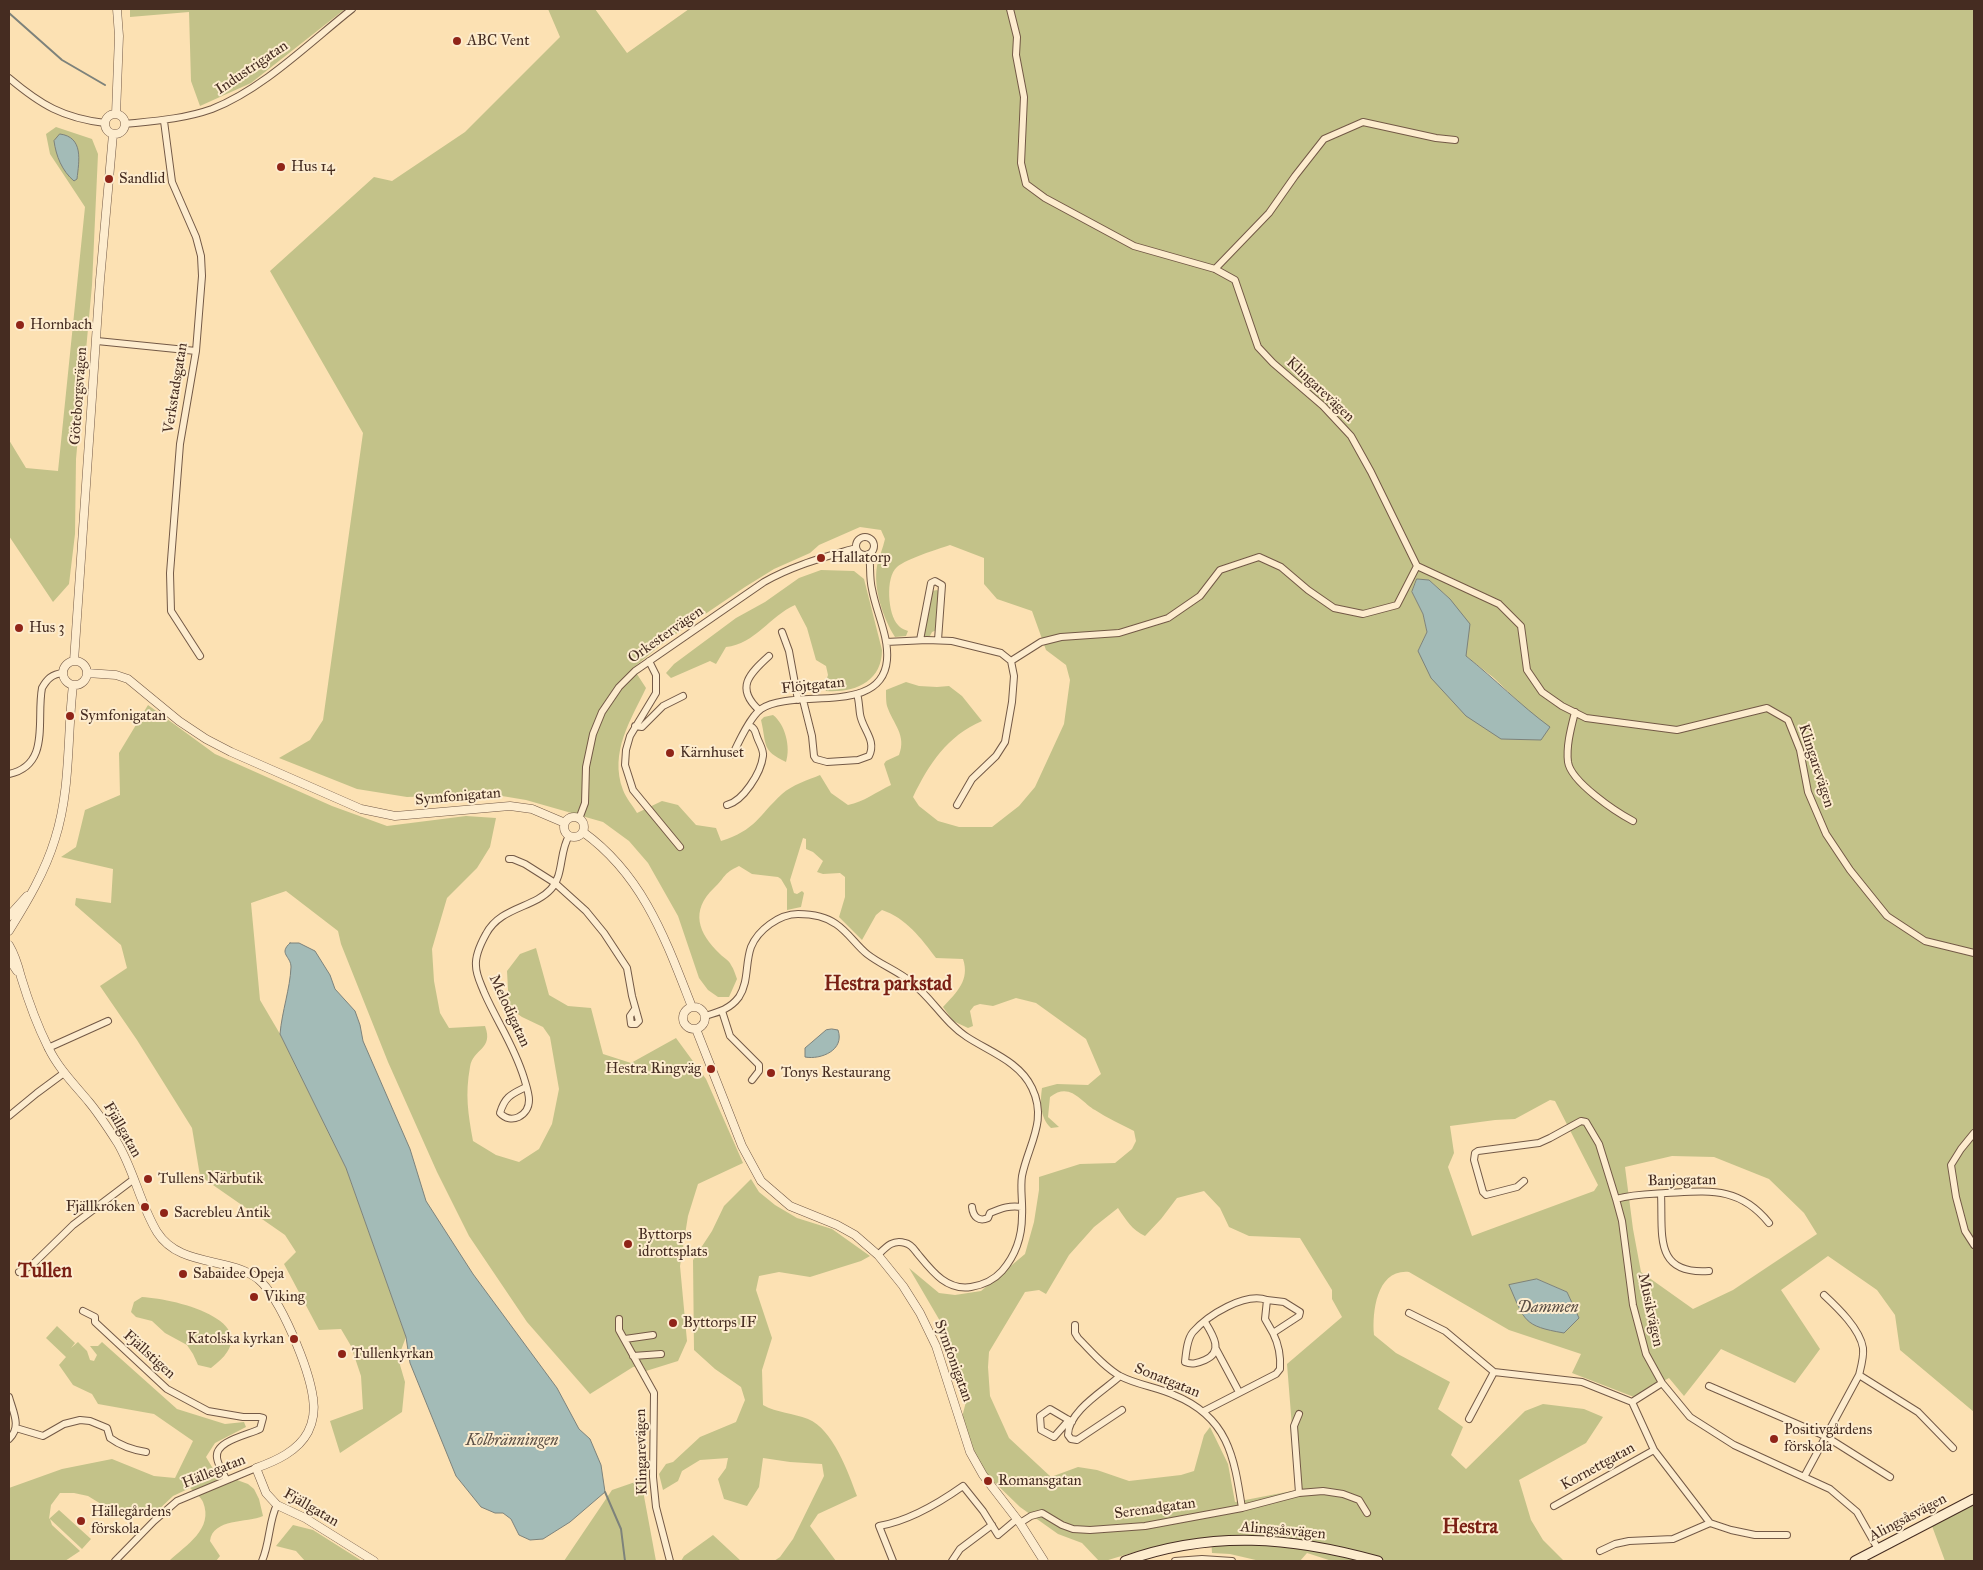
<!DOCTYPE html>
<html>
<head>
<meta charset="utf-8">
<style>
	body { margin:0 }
	#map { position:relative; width:1983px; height:1570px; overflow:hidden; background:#fce1b3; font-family:"IM FELL Great Primer",serif }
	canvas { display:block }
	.frame { position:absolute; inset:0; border:10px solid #452c21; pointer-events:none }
</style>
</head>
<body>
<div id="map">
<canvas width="1983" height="1570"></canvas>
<div class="frame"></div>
</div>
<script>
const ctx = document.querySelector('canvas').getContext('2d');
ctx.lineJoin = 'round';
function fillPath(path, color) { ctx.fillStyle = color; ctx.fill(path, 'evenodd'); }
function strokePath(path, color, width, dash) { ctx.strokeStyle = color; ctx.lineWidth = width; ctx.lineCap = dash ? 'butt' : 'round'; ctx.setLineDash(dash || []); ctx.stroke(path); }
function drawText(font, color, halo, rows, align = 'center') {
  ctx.font = font + ' "IM FELL Great Primer",serif'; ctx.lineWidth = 4; ctx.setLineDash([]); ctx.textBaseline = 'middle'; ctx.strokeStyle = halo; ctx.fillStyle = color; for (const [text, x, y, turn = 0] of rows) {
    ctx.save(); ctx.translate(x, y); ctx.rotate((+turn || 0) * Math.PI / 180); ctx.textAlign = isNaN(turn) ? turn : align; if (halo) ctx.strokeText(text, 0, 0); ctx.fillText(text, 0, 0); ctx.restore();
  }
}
fillPath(new Path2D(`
	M130,9h215l-94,74 -51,23 -9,-25 -2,-69 -59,5z
	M548,9h47l32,44 62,-44h1285v1403l-74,-62 -5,-35 -18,-25 -49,-34 -47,34 39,59 -25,34 -74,-34 -37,47 -15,-18 -35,19 -62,-24 9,-19 -72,-24 -100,-58c-32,-3 -37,39 -35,63l22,18 54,29 -12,27 25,18 -12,28 15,14 59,-58 18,-7 41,5 19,8 -17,26 -67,37 12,40 12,20 21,21h-232l-25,-8 -7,8h-40l-30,-7 -18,-1 -1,-16c-37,4 -71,13 -106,24h-6l-17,-18 -24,-9 -38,-27 -33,-32 -9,-13 -9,-21 -7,-24 5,-19 -14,-46 -13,-31 -31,-53 30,25 16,2 26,-4 44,-37 9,-32 5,-32v-13l41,-13 35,-1 17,-14 4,-8 -2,-10c-13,-7 -27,-13 -39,-21 -14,-8 -25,-29 -45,-13l-2,20 11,10 -8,1c-11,-10 -11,-26 -9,-40l15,-4 31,1 13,-11 -15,-35 -50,-36 -20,-5 -23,8 -13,-2 -6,2 -4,5 3,15 -5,2 -15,-7 -10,-14c14,-15 27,-27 20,-48l-27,-1c-15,-20 -30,-40 -54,-48l-6,5 -14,25 -23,-23 6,-20v-20l-5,-4 -17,1 -6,-2 6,-11 -10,-9 -7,-3v-10l-3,-1 -13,42 4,13 3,1 5,-3 2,2 -3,14 -14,3v-21l-6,-10 -3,-2 -26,-3 -13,-8c-17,8 -13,11 -25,22 -24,23 -16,45 6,66 4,4 9,6 11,11 3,4 4,9 6,14l-8,18h-11l-10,-7 -9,-12 -21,-62 -30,-53 -19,-22 -26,-19 -77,-22 -36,-6 -83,3 -50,-8 -78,-31 31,-18 13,-20 40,-287 -93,-162 104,-94 18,4 73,-49 95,-95zM860,527l21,3 4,9c-2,9 -6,18 -8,27 -4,22 6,52 18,71l11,-1 2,-5c-3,-1 -8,-3 -10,-6 -10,-10 -13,-48 -1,-58 11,-9 39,-17 53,-22l34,13v26l13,15 35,12 14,39 20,15 4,15 -6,44 -29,63 -16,19 -27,21h-33l-21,-6 -19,-15 -6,-9c16,-33 34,-61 69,-76l-20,-25 -13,-10 -12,1 -18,-1 -13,-4 -20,8c0,5 0,12 1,16 6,18 20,29 12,49l-13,6 -2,3 7,21c-15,7 -27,17 -43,20l-17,-12 -11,-18c-12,5 -28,10 -38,19 -24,22 -26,36 -61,47l-5,-13 -20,-3 -18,-20 -16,-4 -25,12c-4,-7 -11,-15 -14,-23 -14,-38 8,-70 23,-102l-13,-20 34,-28 78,-53 29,-18 36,-16 9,-8zM1417,579l12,1 21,19 16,57 28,22 31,30 -107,-57 9,-19 -4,-18 -11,-22zM1550,1100l5,1 43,84 -4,6 -122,45 -24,-69 6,-14 -4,-27 45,-6 20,-1zM1672,1156l42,1 55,22 35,34 13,21 -84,56 -40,19 -52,-37 -8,-43 -8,-62zM1204,1191l16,17 9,19 20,9 51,2 32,52v9l10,18 -55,47 10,126 -62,12 -7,-38 -18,-37 -6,8 -10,36 -13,4 -52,6 -32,-11 -19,-3 -27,10 -42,-39 -19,-42 -2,-29 1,-15 36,-60 14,-2 7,4 23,-39 25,-28 24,-19c8,12 14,22 27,28l16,-17 16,-21zM1537,1279l30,13 12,26z
	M56,127l36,12 6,15 -6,131 -16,174 -1,75 -6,50 -16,18 -44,-66v-96l17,28 32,3 27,-264 -35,-53 -4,-20z
	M821,570l33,1 10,8 18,71c0,32 -28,43 -56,41l-2,-4 4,-12 -2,-9 -10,-6 -9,-32 -12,-23c-25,11 -40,39 -69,42l-10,17 -6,-3 -39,17 -5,-5 8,-9 62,-46 29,-16 34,-24z
	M937,590l3,2 -3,38 -5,2 -2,4h-6l8,-45z
	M148,705l67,49 117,52 55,20 79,-10 30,2 -6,29 -13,21 -30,30 -15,51 2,32 6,32 9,15 36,-2c9,24 -12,22 -15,41 -5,28 -2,46 3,74l23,14 23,7 20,-13 13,-25 7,-35 -9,-52 -7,-10 -21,-10 -13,-9 -2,-37 13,-17 16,-6 13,47 19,11 23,2 12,46 28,9 45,-25 30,41 37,84 -45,21 -10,32 -8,50 7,75 -9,20 -32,10 -3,-6 -10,2 -43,27 -63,-72 -58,-86 -32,-64 -49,-110 -47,-118 -3,-13 -52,-40 -35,12 9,97 20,34 66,134 60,169 -8,21 7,24 -3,30 -62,41 -10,-32 33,-12 -2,-33 -10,-30 -10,-17 -22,1 -35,-66 12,-12 -11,-17 -85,-59 -8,-48 -55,-88 -37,-54 27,-18 -6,-23 -46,-40 1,-7 35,5 2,-34 -52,-12 15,-10 9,-37 35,-15 -1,-42z
	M773,715c12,9 18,32 13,47 -25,-12 -19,-17 -25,-42l3,-3z
	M751,1179l8,13 16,13 22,13 35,11 38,27 -9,5 -51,16 -31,-5 -20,4 -3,14 16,48 -10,32 1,35c14,8 30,8 45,14 25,10 40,53 49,77l-39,18 -8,12 26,35h-62l6,-4 13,-18 31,-63 -2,-12 -32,-2 -27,-4 -4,29 -12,19 -23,-7 -6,-20 8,-11 2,-10 -28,2 -18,11 -4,10 -15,9 -4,-16 7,-10 7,-2 27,-25 36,-15 9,-22 -4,-13 -26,-18 -21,-19 -1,-90 19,-29 12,-25z
	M142,1297c36,2 131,26 69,71l-13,-3 -5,-11 -6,-9 -22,-12 -13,-12 -16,-4 -5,-5 3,-10z
	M57,1326l18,17 -4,5 7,-6 9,9 3,9 4,1 3,-6 -7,-9h8l4,-4 75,67 48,15 19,-2 2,5 -31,16 -9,14 9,15 33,12 6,5 5,10 4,17c-16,7 -50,2 -53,25l10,15 -4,5h-47c17,-16 45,-32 34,-59 -2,-5 -9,-10 -13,-14l-17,8 -19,18 -40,-2 -26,-16 -14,-3h-14l-9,12 -2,14 10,-9 32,29 -9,10 -32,-30 2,6 28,26 -15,10h-56v-73l53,-19 50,-10 42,17 21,2 18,-37 -39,-27 -56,-10 -6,-10 -19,-9 -14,-20 7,-8 -20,-19z
	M641,1480l15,81h-92l48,-71z
	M1974,1504v57h-29l-13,-35z
	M293,1525l20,5 49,31h-57l-9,-10 -20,-5z
	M713,1535l28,26h-60l3,-5z`), '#c3c289');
const water = new Path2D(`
	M60,134c24,3 19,27 17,45l-3,2c-12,-10 -18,-25 -20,-40z
	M1417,579l12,1 21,19 20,25 -4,32c29,23 54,49 84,71l-9,13 -40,-1 -35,-23 -35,-38 -13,-27 9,-19 -4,-18 -11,-22z
	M290,943h9l16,8 15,24 5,14 20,22 5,14 3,16 47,108 16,52 47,73 84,114 22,41 11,10 11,26 4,27 -35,30 -27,17 -13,1 -11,-5 -8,-16 -8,-6h-8l-14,-6 -25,-31 -46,-113 -4,-26 -60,-169 -66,-134c2,-23 10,-45 11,-67 0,-11 -13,-13 -1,-24z
	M832,1029l6,1c7,20 -17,30 -33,27v-9l21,-18z
	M1537,1279l30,13 12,26 -15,15c-41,-7 -39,-12 -55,-48z`);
fillPath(water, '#a3bbb7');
strokePath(water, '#7d827b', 1);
strokePath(new Path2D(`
	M9,13l53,47 43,25
	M605,1492l16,37 4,32`), '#7d827b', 2);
const minor = new Path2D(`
	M1010,9l7,28 -1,18 8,42 -3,66 5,21 19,14 89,48 81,23 20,11 23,67 15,16 50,43 28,30 20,36 46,94 82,38 22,22 6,44 15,22 20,14 24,12 91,12 90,-22 21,12 12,30 8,42 18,42 24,36 37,46 38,25 49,12
	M9,78c32,27 54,40 96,45
	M164,121l8,61 24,55 5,19 1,20 -6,75 -16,93 -10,129 1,38 29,45
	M125,124c29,-3 59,-5 87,-15 51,-20 97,-66 140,-100
	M1215,269l54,-56 26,-37 29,-37 39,-17 73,16 19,2
	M97,341l99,10
	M856 546a9 9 0 1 1 18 0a9 9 0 1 1-18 0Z
	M782,632l7,19 9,49
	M920,640l11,-57 4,-2 7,4 -4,55
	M886,642l41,-2 25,1 49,12 10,8 3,15 -2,26 -7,40 -9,14 -24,23 -15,26
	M649,661l7,14v18l-26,43 -4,14 -1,15 8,25 47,57
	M1011,661l30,-19 20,-5 58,-4 49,-15 32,-22 20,-26 39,-13 22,10 27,23 26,18 29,6 34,-9 20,-39
	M803,700l9,36 2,20 2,3 11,3 31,-2 11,-4c8,-16 -7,-27 -9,-42 -1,-7 -1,-14 -3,-20
	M759,710c-24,-22 -10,-36 10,-54
	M1575,712c-4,16 -9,34 -7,50 3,20 48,50 65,59
	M635,726l7,1 21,-21 20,-10
	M733,754c6,-13 17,-37 28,-45 32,-22 121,8 126,-49 2,-24 -11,-48 -15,-71 -3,-12 -1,-23 -3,-34
	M9,774c42,-9 27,-54 33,-86 5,-9 10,-14 21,-15
	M727,805c16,-4 34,-32 36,-49 1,-6 -4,-13 -6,-19 -2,-6 -2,-9 -9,-12
	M579,819l6,-16 1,-36 7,-33 9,-22 17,-25 16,-16 129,-89c30,-17 58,-24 92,-34
	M509,859h4l12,5 30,19 31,28 18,22 23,35 5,28 7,25 -3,3h-5l-1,-8 5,-7
	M722,1011l8,25 29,29v6l-7,9
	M705,1016c14,-4 25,-7 34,-19 10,-16 6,-33 12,-50 7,-17 28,-33 47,-33 13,0 27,2 38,10 12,8 20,21 31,30 14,11 31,17 44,28 21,16 34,41 56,55 23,15 53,25 65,51 16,33 -4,57 -10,88 -2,13 1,27 0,40 0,20 -7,40 -20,55 -8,9 -19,14 -31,16 -25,4 -40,-17 -54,-34 -3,-4 -6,-9 -12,-10 -12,-4 -19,4 -27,12
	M48,1048l60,-27
	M526,1087c-14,7 -21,9 -26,26 11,12 29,3 29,-13 0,-7 -3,-15 -5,-22 -10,-33 -27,-56 -40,-86 -3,-8 -8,-17 -8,-26 -1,-10 5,-23 10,-32 14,-27 48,-26 65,-45 13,-14 8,-37 18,-53
	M9,1116l28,-23 27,-20
	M1974,1133l-13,16 -10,16 5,32 9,34 9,14
	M1524,1181l-7,6 -31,8 -3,-3 -9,-32 1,-7 3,-2 61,-8 11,-5 31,-17 5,1 13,22 17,55 6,22 11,84 13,49 16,29 28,34 44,28 96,44 27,23 21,37
	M1661,1194c2,40 -8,81 48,77
	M1616,1199c17,-5 33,-5 50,-6 43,-2 73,-7 103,30
	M972,1207c1,10 7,15 16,11l2,-5c12,-5 20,-8 32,-6
	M19,1272l13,-7 41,-40 61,-46
	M83,1311l12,6v5l72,67 41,22 35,6h16l4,1 -3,11c-12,6 -46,12 -43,29 1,7 6,15 9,21
	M1409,1313l36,18 49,41 88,10 50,20 30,-19
	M619,1319v11l35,63 -1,84 3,30 14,54
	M1205,1322c8,13 19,30 0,38 -7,3 -13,5 -20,2 1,-9 2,-23 8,-30 15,-17 52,-40 74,-32
	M1075,1325v8l3,5c13,13 26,29 42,38 17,9 37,11 54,19 54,22 60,61 68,113
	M625,1339l28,-4
	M1216,1349l23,43
	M633,1356l28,-2
	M1859,1375l59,37 35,36
	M1120,1376c-15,14 -52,35 -52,59l3,4 6,1 45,-30
	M1709,1386l116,50 65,41
	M9,1397c4,15 13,30 0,42
	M1632,1402l22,48 56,73 21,7 24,5h32
	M1204,1411l72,-37 4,-5c1,-14 -1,-24 -7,-36l26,-17 1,-4 -16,-10 -17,-2 -2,19 8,14
	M1299,1414l-5,12 5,67
	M1469,1419l25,-47
	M1069,1420l-15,17 -13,-7 -1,-14 10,-7 22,13
	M16,1428l27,8 21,-12 16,-4 10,1 17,7 3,10c11,8 23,12 36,14
	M1804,1477l55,-102c2,-8 5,-18 4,-27 -3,-19 -25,-40 -39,-53
	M1554,1506l100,-56
	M1020,1523l11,-7 11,-3 20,12 11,4 17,1 55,-4 97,-18 57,-15 24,-2 20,3 16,6 8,13
	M1600,1551l15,-7 14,-3 44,-2 37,-16
	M115,1561l39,-40 23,-20 79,-33
	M262,1561c8,-18 7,-42 15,-56
	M893,1561l-14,-35c30,-5 60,-23 84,-40l20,25 15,24 19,-16
	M952,1561l8,-12 32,-24
	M1175,1561l27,-2 30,2`);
const tertiary = new Path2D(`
	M116,114l3,-78 -2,-27
	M105 124a10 10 0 1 1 20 0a10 10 0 1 1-20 0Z
	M63 673a12 12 0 1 1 24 0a12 12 0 1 1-24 0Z
	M74,661l26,-381 13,-146
	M87,673l29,2 12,4 51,42 27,18 25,13 130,57 34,7 115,-10 22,3 33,14
	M564 827a10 10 0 1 1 20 0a10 10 0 1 1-20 0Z
	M583,832c61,44 83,109 109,175
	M9,916l18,-20
	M9,931c18,-29 36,-59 46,-92 16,-50 12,-103 18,-154
	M9,945c6,10 9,20 12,32 7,23 16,48 27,70 10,21 26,37 41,55 10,12 19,26 28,40 17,28 23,62 40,90 23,36 71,24 101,47 23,19 51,90 55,119 2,12 0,24 -5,34 -10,19 -32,29 -52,36l10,25 11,12 28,13 69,43
	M9,959l8,12
	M683 1018a11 11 0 1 1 22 0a11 11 0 1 1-22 0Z
	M696,1029l46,117 19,35 29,25 47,19 18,10 23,20 25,31 17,27 16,33 34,106 13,23 37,48 24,38`);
const secondary = new Path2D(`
	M1125,1561c87,-31 167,-24 253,0
	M1855,1561l119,-62`);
strokePath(minor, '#735946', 8);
strokePath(tertiary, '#735946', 9);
strokePath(secondary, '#452c21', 11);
strokePath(minor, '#fdecce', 6);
strokePath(tertiary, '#fdecce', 8);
strokePath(secondary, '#fdecce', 9);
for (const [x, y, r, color] of [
	[457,41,5,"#8f2418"],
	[281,167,5,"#8f2418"],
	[109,179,5,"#8f2418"],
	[20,325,5,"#8f2418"],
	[821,558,5,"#8f2418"],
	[19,628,5,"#8f2418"],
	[70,716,5,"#8f2418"],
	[670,753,5,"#8f2418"],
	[711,1069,5,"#8f2418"],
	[771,1073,5,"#8f2418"],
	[148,1179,5,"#8f2418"],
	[145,1207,5,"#8f2418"],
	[164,1213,5,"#8f2418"],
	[628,1244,5,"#8f2418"],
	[183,1274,5,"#8f2418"],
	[254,1297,5,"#8f2418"],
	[673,1323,5,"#8f2418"],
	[294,1339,5,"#8f2418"],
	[342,1354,5,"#8f2418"],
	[1774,1439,5,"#8f2418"],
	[988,1481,5,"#8f2418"],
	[81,1521,5,"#8f2418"]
]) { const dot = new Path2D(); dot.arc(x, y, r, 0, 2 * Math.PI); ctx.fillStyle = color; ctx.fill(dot); strokePath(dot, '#fdecce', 2); }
drawText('15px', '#452c21', '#fdecce', [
	["ABC Vent",467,41],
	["Hus 14",291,167],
	["Sandlid",119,179],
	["Hornbach",30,325],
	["Hallatorp",831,558],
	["Hus 3",29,628],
	["Symfonigatan",80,716],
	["Kärnhuset",680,753],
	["Hestra Ringväg",701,1069,"right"],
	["Tonys Restaurang",781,1073],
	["Tullens Närbutik",158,1179],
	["Fjällkroken",135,1207,"right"],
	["Sacrebleu Antik",174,1213],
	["Byttorps",638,1235],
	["idrottsplats",638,1252],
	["Sabaidee Opeja",193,1274],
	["Viking",264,1297],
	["Byttorps IF",683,1323],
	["Katolska kyrkan",284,1339,"right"],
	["Tullenkyrkan",352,1354],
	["Positivgårdens",1784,1430],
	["förskola",1784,1447],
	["Romansgatan",998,1481],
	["Hällegårdens",91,1512],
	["förskola",91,1529]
], 'left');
drawText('15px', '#452c21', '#fdecce', [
	["Industrigatan",252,68,-34],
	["Verkstadsgatan",176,388,-81],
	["Klingarevägen",1320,390,43],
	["Göteborgsvägen",79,396,-86],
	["Orkestervägen",666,635,-35],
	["Flöjtgatan",813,686,-6],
	["Klingarevägen",1816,766,72],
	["Symfonigatan",458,797,-5],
	["Melodigatan",509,1011,65],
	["Fjällgatan",122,1130,60],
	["Banjogatan",1682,1181,-1],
	["Musikvägen",1650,1310,78],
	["Fjällstigen",149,1355,42],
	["Symfonigatan",953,1361,70],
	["Sonatgatan",1167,1381,22],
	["Klingarevägen",642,1452,-91],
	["Kornettgatan",1598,1467,-29],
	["Hällegatan",214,1472,-22],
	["Fjällgatan",311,1508,30],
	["Serenadgatan",1155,1509,-8],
	["Alingsåsvägen",1908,1518,-28],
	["Alingsåsvägen",1283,1531,5]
]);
drawText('italic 16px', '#5c5046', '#fdecce', [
	["Dammen",1548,1308],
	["Kolbränningen",512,1441]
]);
drawText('bold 20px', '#7a1f14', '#fdecce', [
	["Hestra parkstad",888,985],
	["Tullen",45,1272],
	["Hestra",1470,1528]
]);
</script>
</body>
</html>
